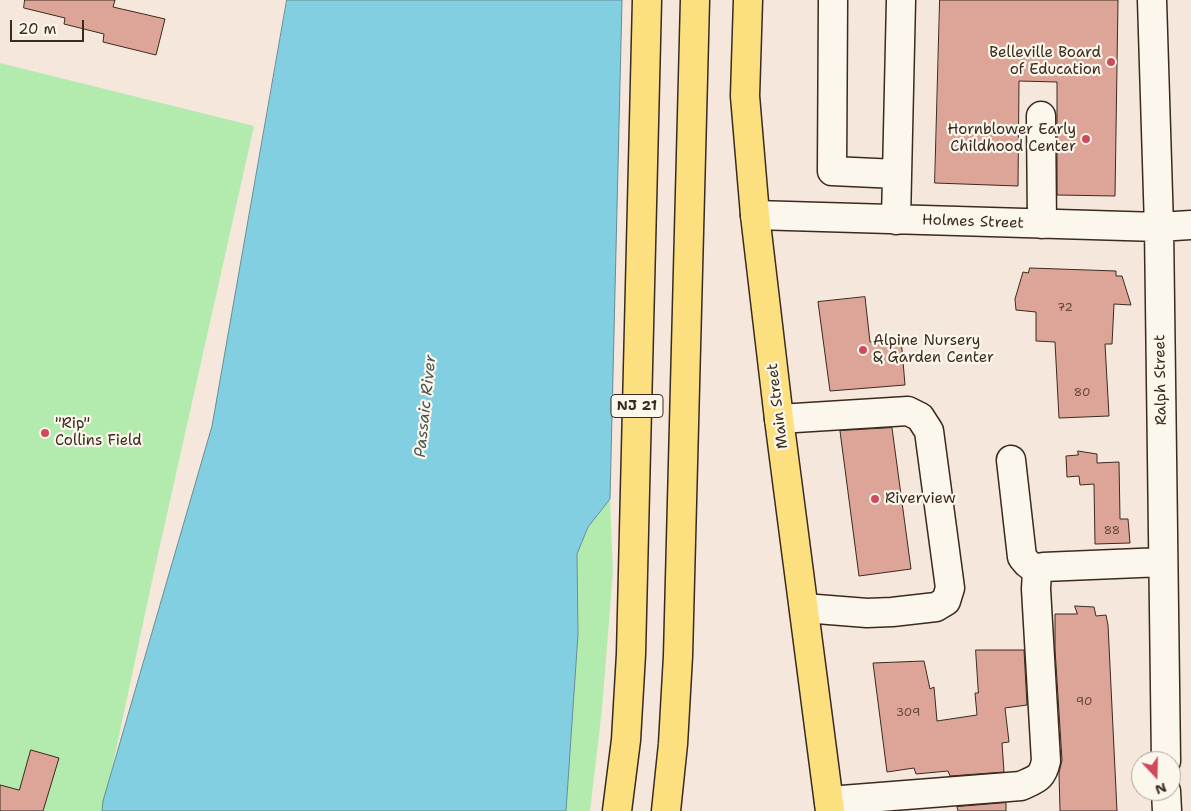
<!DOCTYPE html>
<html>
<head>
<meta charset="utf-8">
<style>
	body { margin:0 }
	#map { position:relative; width:1191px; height:811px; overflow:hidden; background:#f5e7db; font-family:"Shantell Sans",sans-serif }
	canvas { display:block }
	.north { position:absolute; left:1131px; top:751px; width:50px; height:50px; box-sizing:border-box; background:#fbf7ec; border:1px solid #aea59a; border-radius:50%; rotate:159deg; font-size:14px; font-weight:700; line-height:20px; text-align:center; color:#3b2a1e }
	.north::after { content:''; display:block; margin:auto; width:18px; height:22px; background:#d1495b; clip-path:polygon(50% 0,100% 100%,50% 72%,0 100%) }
	.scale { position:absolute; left:10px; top:20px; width:74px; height:22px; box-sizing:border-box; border:2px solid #3b2a1e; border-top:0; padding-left:6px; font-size:15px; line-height:18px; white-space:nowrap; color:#3b2a1e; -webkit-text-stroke:4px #fbf7ec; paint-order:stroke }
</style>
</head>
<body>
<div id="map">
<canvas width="1191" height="811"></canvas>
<div class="north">N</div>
<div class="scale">20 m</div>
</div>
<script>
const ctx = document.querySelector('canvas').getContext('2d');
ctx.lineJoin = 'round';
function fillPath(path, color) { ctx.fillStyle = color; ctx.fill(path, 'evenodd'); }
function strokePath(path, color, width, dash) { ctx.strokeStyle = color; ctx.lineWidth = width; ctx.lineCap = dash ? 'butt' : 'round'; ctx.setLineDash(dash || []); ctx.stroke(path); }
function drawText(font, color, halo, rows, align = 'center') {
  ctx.font = font + ' "Shantell Sans",sans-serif'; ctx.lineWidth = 4.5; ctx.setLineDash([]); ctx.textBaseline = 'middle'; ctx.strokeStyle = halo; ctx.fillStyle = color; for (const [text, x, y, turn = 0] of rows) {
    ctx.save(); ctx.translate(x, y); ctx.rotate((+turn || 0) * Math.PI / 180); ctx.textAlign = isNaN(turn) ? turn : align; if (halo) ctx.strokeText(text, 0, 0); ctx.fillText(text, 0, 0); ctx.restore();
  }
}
fillPath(new Path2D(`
	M0,63l254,63 -102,455 -49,230h-103z
	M610,499l3,72 -11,138 -12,102h-24l12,-176 -1,-82 11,-26z`), '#b3ebae');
const water = new Path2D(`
	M287,0h335l-12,499 -22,28 -11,27 1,80 -12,177h-464l1,-10 109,-375z`);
fillPath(water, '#83cfe2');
strokePath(water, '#668d94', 1);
const building = new Path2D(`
	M25,0h90l-2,7 52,12 -9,36 -53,-13 1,-8 -40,-10 1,-6 -41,-10z
	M940,0h178l-3,196 -58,-1v-113l-38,-1 -1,105 -83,-3z
	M1030,268l86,3v5h6l9,29 -17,-1 -2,40h-7l4,72 -50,2 -4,-76 -19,-1v-29l-20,-2 -1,-11 8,-27 5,1z
	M865,297l5,45 31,-4 4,47 -75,6 -12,-89z
	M892,428l19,141 -52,7 -19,-145z
	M1078,451l19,3v9l22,-1 1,57h8l2,24 -35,1 -1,-60 -14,1 -1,-9 -12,1 -1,-21 12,-1z
	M1075,606l19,1 2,9 10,-1 2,10 9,186h-57l-1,-38 3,-13 -7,-111v-35h22z
	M976,650h48l3,55 -22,3 4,34 -7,1 2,29 -54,4 -2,-5 -32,3 -2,-6 -27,4 -14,-109 51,-2 6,28 4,-2 3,34 40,-6 -2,-22h3z
	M31,750l28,8 -16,53h-43v-26l19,5z
	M1006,803v8h-48l-1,-4z`);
fillPath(building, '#dda597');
strokePath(building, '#3b2a1e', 1);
const minor = new Path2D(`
	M833,0l-1,171 65,3
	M1152,0l7,227 7,534
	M1041,116l1,108
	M755,215l404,12 32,-2
	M896,220l5,-220
	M779,419l129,-8 12,6 9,14 21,157 -4,13 -10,6 -44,5 -25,1 -63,-5
	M1011,460l11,97 5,6 10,8
	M1166,791l1,20
	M829,801l192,-15c15,-7 21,-7 25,-25l-10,-172 1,-18 6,-4 120,-5`);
const major = new Path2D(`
	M748,0l-3,96 10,119 24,204 51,392`);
const highway = new Path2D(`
	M617,811l9,-71 5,-86 16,-654
	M666,811l7,-67 5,-88 17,-656`);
strokePath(minor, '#3b2a1e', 31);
strokePath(major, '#3b2a1e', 31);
strokePath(highway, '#3b2a1e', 31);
strokePath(minor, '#fbf7ec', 28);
strokePath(major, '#fce080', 28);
strokePath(highway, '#fce080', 28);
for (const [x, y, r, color] of [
	[1111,62,5,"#d1495b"],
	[1086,139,5,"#d1495b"],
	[863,350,5,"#d1495b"],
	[45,433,5,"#d1495b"],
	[875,499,5,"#d1495b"]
]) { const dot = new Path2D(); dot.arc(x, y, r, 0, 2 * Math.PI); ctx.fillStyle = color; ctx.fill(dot); strokePath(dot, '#fbf7ec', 2); }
drawText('12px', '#64493c', null, [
	["72",1065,308],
	["80",1082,393],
	["88",1112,531],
	["90",1084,702],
	["309",908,713]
]);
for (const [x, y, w] of [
	[637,406,52]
]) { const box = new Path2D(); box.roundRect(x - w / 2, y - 11.5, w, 23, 4); ctx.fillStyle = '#fbf7ec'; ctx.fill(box); strokePath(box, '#3b2a1e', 1); }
drawText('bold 14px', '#3b2a1e', null, [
	["NJ 21",637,406]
]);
drawText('15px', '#3b2a1e', '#fbf7ec', [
	["Belleville Board",1101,53,"right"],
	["of Education",1101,70,"right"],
	["Hornblower Early",1076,130,"right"],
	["Childhood Center",1076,147,"right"],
	["Alpine Nursery",873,341],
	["& Garden Center",873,358],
	["\"Rip\"",55,424],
	["Collins Field",55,441],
	["Riverview",885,499]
], 'left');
drawText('15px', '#3b2a1e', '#fbf7ec', [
	["Holmes Street",973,222,2],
	["Ralph Street",1161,380,-91],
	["Main Street",778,406,-97]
]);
drawText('italic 16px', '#4d534f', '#fbf7ec', [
	["Passaic River",426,406,-84]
]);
</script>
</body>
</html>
